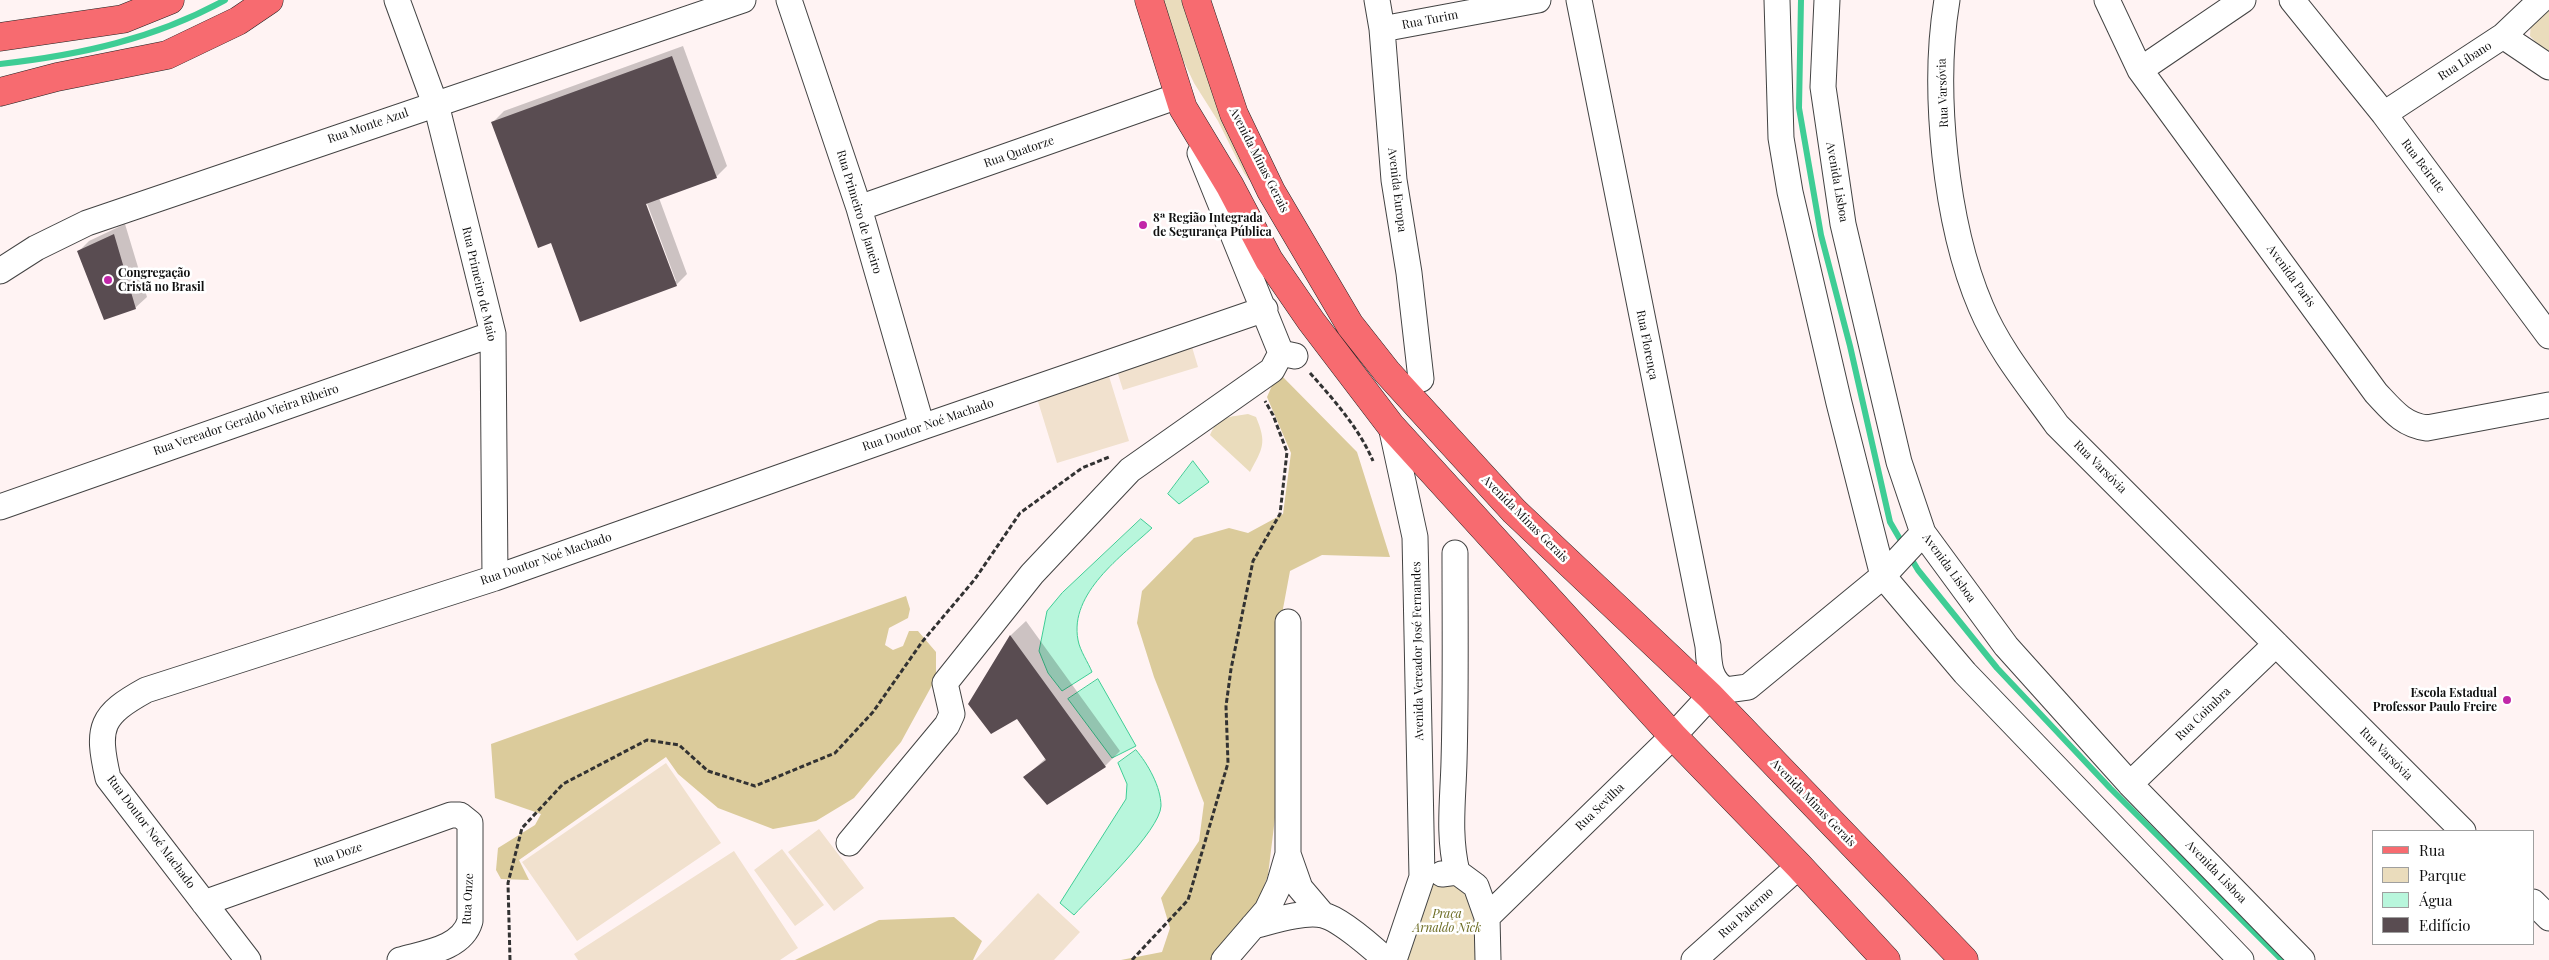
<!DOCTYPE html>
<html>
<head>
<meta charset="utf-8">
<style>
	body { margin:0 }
	#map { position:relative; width:2549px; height:960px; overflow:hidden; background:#fff3f3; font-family:"Playfair Display",serif }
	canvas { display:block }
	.legend { position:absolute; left:2372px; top:830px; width:162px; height:115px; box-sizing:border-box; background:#fff; border:1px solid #9f9f9f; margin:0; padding:6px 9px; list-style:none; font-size:15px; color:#101010 }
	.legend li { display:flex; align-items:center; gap:10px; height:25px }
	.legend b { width:25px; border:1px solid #9f9f9f }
</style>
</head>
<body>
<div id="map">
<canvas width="2549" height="960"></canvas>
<ul class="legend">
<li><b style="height:6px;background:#f76b70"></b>Rua</li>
<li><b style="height:14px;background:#eadcbc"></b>Parque</li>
<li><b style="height:14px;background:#b8f6dc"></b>Água</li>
<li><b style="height:14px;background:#594c51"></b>Edifício</li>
</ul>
</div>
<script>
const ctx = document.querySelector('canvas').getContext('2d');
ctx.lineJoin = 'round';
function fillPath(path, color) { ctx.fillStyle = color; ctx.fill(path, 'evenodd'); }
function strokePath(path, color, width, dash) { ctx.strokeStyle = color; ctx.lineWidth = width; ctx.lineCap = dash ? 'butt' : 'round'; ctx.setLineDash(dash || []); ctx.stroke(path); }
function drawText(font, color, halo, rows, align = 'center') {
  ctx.font = font + ' "Playfair Display",serif'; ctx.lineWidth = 5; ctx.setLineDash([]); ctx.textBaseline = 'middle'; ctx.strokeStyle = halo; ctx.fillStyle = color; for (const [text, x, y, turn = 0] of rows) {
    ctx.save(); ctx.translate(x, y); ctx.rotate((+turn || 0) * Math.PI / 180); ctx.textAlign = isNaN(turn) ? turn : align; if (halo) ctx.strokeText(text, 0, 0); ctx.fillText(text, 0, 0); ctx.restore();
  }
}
fillPath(new Path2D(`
	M1162,0h22l69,180h-4l-5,-7 -26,-52 -24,-38 -20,-42z
	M2549,8v48l-19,-20 1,-13z
	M1248,414l8,3c11,26 7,31 -6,55l-40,-37c8,-19 20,-18 38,-21z
	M1422,877l53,10 13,73h-94z`), '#eadcbc');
fillPath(new Path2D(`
	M1278,372l79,80 33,105 -68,-2 -32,16 -8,43 -7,90 4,81 -11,90 -14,38 -39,47h-94l41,-8 8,-24 -9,-30 38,-57 5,-38 -50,-126 -17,-54 5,-32 52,-53 35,-10 19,5 35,-19 8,-61 -24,-56z
	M906,596l4,13 -2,9 -19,10 -4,17 8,5 10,-4 6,-15h9l18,21v26l-35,64 -47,56 -38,23 -43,8 -55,-21 -40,-34 -12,-17 -147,103 10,20 -28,-1 -5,-9 2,-22 37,-23 6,-11 -46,-16 -4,-54z
	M954,917l28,24 -9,19h-178l84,-40z`), '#dbcb9b');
fillPath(new Path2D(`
	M1192,347l6,20 -75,23 -6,-19z
	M1108,373l21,68 -72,22 -21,-68z
	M666,763l55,80 -144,98 -55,-79z
	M819,829l45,59 -30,23 -46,-59z
	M782,849l42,56 -29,21 -41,-56z
	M734,851l64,97 -18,12h-202l-4,-6z
	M1038,893l42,39 -26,28h-79z`), '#f1e1ce');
const water = new Path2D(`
	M1193,461l16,21 -30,22 -11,-10z
	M1141,519l11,9c-30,28 -83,65 -74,112 2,11 10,22 14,32l-30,19 -14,-18 -9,-22 8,-40 15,-18z
	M1098,679l38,67 -24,12 -44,-59z
	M1136,750c12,14 25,37 25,56 -1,25 -68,88 -87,109l-14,-12 66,-104 1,-15 -9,-21z`);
fillPath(water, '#b8f6dc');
strokePath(water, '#3fcd95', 1);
fillPath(new Path2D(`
	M683,46l44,120 -11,11 -57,21 28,76 -11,11 -125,-44 -58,-119 11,-11zM645,198l31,83h-3l-30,-82z
	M125,224l22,73 -12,11 -57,-56 11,-11z
	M1026,621l94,130 -15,15 -80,11 21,-19 -29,-41 -48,-13 42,-69z`), '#0003');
strokePath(new Path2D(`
	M1801,0l-2,108 22,127 29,111 40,176 14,24
	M0,64c80,-9 154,-25 225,-64
	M1909,555l9,15 79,98 113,120 172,172`), '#3fcd95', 6);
fillPath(new Path2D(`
	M672,56l45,122 -71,26 31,82 -97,36 -29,-79 -13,5 -47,-126z
	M114,234l22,75 -32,11 -27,-69z
	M1010,635l96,132 -59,38 -24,-28 23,-17 -29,-41 -26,15 -23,-30z`), '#594c51');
const minor = new Path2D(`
	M397,0l41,112 55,222 2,244
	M789,0l70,208 63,219
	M1377,0l5,29 12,151 15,93 12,106
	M1579,0l129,646c1,18 1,34 18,44l22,-3 135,-111 40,-43
	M1777,0l4,138 9,54 49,211 44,173 82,97 276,287
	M1827,0l-4,87 20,137 56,238 24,71 83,113 124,138 172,176
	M1947,0c-15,89 -2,223 34,307 18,43 49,80 76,118l406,406
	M2107,0l33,70 236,323c16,17 27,32 51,35l122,-23
	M2292,0l92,114 165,222
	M1382,29l156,-29
	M2503,36l46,31
	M2140,70l103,-70
	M2384,114l119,-78 38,-36
	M1200,153l81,200 14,3
	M859,208l319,-112
	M0,271l36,-23 51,-25 656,-223
	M1391,426l24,111 7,340 -28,83
	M0,507l493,-173
	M1455,553c0,70 1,140 -1,209 -1,38 -6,73 3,110
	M2130,784l146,-140
	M849,843l98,-118 5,-11 -7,-31 87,-109 98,-104 142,-100 9,-17
	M1288,854l12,34 23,27
	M1442,874l15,-2 19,14 11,31 1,43
	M2533,902l16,16
	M204,903l247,-88h9l10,8v98c-8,28 -46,32 -70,39
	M1487,917l186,-181 37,-40
	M1253,926c20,-5 50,-15 70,-11 17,4 50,33 63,45
	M248,960l-140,-182c-12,-52 -7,-63 38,-88l349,-112 427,-151 343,-118
	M1224,960l43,-50 12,-25 9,-31v-232
	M1694,960l105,-94`);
const major = new Path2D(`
	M1149,0l34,108 47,78 39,74 42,61 80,105 282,310 126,130 87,94
	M1196,0l38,114 37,77 79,134 37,47 127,139 196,185 254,264
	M0,37l123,-18 47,-19
	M0,92l57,-15 110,-22 71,-34 31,-21`);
strokePath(minor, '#434343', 27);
strokePath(major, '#212121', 29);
strokePath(new Path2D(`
	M1310,373c24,27 49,55 63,88
	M510,960l-2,-77 14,-55 41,-44 84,-44 32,5 29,26 47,15 80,-33 38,-41 49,-70 53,-63 45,-66 62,-45 27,-11
	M1132,960l56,-60 40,-137 -2,-57 5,-37 22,-108 27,-47 7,-62 -14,-37 -8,-14`), '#323232', 3, [5, 2.5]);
strokePath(minor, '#fff', 25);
strokePath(major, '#f76b70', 28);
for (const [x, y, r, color] of [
	[1143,225,5,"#c127a8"],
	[108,280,5,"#c127a8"],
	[2507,700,5,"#c127a8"]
]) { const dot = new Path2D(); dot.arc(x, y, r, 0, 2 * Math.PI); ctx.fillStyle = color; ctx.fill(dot); strokePath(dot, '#fff', 2); }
drawText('12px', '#101010', '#fff', [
	["Rua Turim",1430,20,-11],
	["Rua Líbano",2465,61,-33],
	["Rua Varsóvia",1943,93,-92],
	["Rua Monte Azul",368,126,-19],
	["Rua Quatorze",1019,152,-19],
	["Avenida Minas Gerais",1259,160,63],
	["Rua Beirute",2423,166,53],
	["Avenida Lisboa",1837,182,80],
	["Avenida Europa",1397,190,83],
	["Rua Primeiro de Janeiro",859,212,73],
	["Avenida Paris",2291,276,54],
	["Rua Primeiro de Maio",479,284,77],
	["Rua Florença",1647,345,79],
	["Rua Vereador Geraldo Vieira Ribeiro",246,420,-19],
	["Rua Doutor Noé Machado",928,425,-19],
	["Rua Varsóvia",2100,467,45],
	["Avenida Minas Gerais",1525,519,45],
	["Rua Doutor Noé Machado",546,559,-19],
	["Avenida Lisboa",1949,568,54],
	["Avenida Vereador José Fernandes",1418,651,-91],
	["Rua Coimbra",2203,714,-44],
	["Rua Varsóvia",2386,754,45],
	["Avenida Minas Gerais",1813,803,46],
	["Rua Sevilha",1600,807,-44],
	["Rua Doutor Noé Machado",151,832,53],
	["Rua Doze",338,855,-20],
	["Avenida Lisboa",2216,872,46],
	["Rua Onze",468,899,-87],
	["Rua Palermo",1746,913,-42]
]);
drawText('bold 12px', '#101010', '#fff', [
	["8ª Região Integrada",1153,218],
	["de Segurança Pública",1153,232],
	["Congregação",118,273],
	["Cristã no Brasil",118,287],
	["Escola Estadual",2497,693,"right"],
	["Professor Paulo Freire",2497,707,"right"]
], 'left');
drawText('italic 12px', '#69691f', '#fff', [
	["Praça",1447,914],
	["Arnaldo Nick",1447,928]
]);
</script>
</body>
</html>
